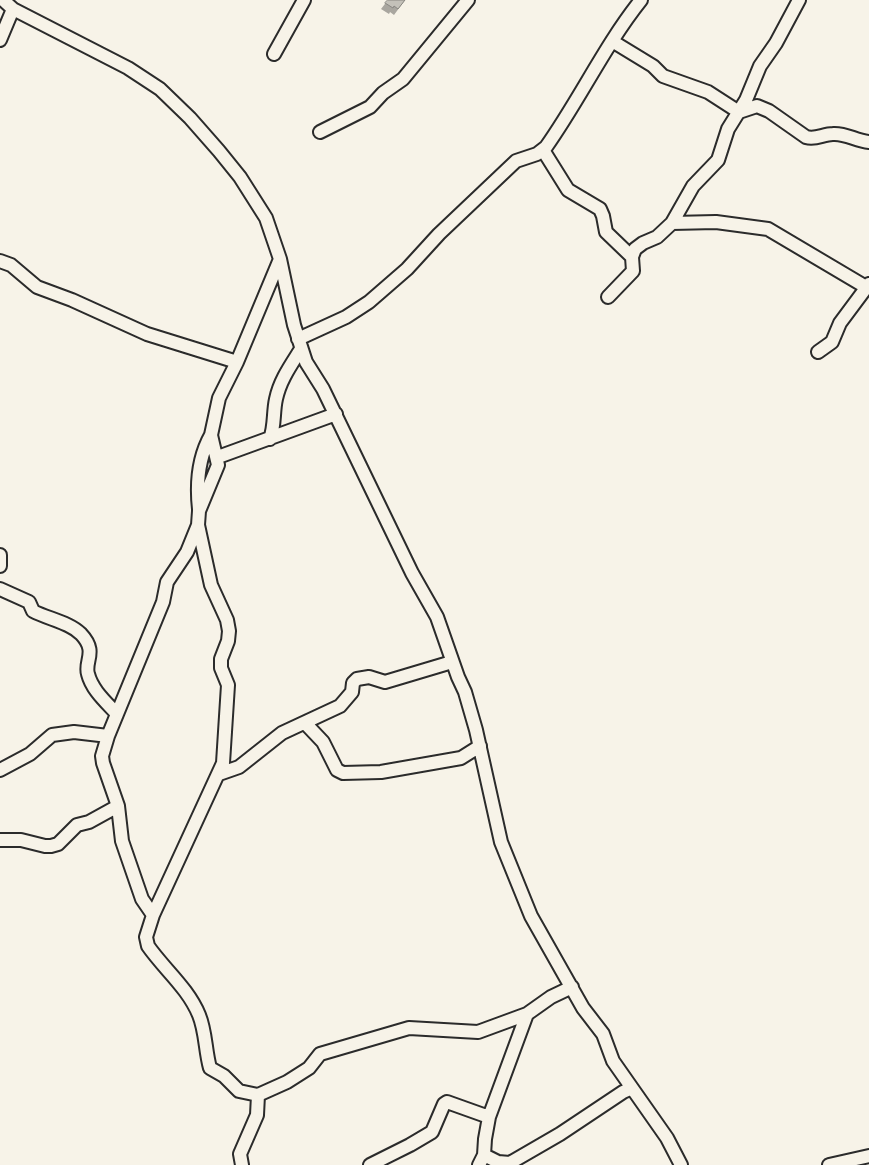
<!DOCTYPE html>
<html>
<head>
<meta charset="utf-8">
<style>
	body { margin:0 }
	canvas { display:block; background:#f7f3e8 }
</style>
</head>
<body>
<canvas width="869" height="1165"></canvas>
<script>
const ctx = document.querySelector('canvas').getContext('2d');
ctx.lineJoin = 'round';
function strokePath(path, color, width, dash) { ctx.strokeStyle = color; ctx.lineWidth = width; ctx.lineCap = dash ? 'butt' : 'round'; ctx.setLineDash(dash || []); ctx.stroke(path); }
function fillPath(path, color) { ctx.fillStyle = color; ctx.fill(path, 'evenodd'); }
const minor = new Path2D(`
	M3,0l10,9 115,59 32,21 30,29 29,33 21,26 26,41 14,41 14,66 12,37 17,27 89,184 25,44 21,60 7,15 11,38 25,112 30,74 52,92 20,26 10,27 54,77 14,27
	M0,40l13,-31
	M612,41l41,25 10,10 45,16 31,20 18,-6 12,5 37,26c10,3 17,-3 27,-3 13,-1 23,7 36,8
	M274,54l30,-54
	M320,132l50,-25 13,-14 20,-14 65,-79
	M543,150l25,40 32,19 3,7 3,16 26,25
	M672,223l44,-1 52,7 98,58
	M280,259l-43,103 -18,36 -8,37 7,30 -19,46 -1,14 -11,27 -20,30 -4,20 -55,134 -6,20 1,7 15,43 4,35 20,58 11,16 -7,22 2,9c16,23 40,42 51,69 7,17 6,35 11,53l14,8 15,15 19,4 29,-13 22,-14 11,-14 89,-26 69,4 49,-18
	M0,261l11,4 26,22 35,13 75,34 90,28
	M608,297l25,-26 -1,-14 3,-8 8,-6 14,-6 15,-14 21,-37 25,-26 10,-31 18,-29 14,-34 16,-23 23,-43
	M298,339l48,-22 23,-15 38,-33 32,-35 77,-73 21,-7 9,-7c34,-48 59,-102 95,-147
	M818,352l14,-10 8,-19 29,-39
	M270,439c5,-13 3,-27 6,-40 4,-19 15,-34 25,-50
	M218,457l118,-43
	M199,509c-3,-27 -1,-51 12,-74
	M0,555v11
	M0,589l29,13 4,9c15,8 36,11 48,23 17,18 3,27 7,40 4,16 18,28 29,40
	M305,723l18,19 14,28 6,3 38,-1 80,-14 19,-12
	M0,770l30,-16 22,-19 22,-3 34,4
	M219,774l20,-7 43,-34 58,-27 12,-14 1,-9 4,-4 12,-2 16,5 67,-20
	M0,840h21l24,6h6l7,-2 19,-19 12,-3 29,-16
	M153,915l70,-152 5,-78 -7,-17v-9l7,-18 1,-10 -2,-11 -16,-35 -13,-60
	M484,1155l14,7 12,1 50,-29 63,-42 9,-4
	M242,1165l-2,-11 17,-39 1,-20
	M370,1165l40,-20 22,-13 12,-28 3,-2 42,15
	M479,1165l5,-10 1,-16 4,-22 38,-103 24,-17 21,-10
	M829,1165l40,-9`);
strokePath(minor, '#2b2b2b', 16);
strokePath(minor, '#f7f3e8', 12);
fillPath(new Path2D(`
	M388,0h17l-11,15 -4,-3 -1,2 -8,-5z`), '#a9a69f');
const building = new Path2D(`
	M388,0h17l-7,9 -4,-3 -1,2 -8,-5z`);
fillPath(building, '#c4c1b9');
strokePath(building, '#898782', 1);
</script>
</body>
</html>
